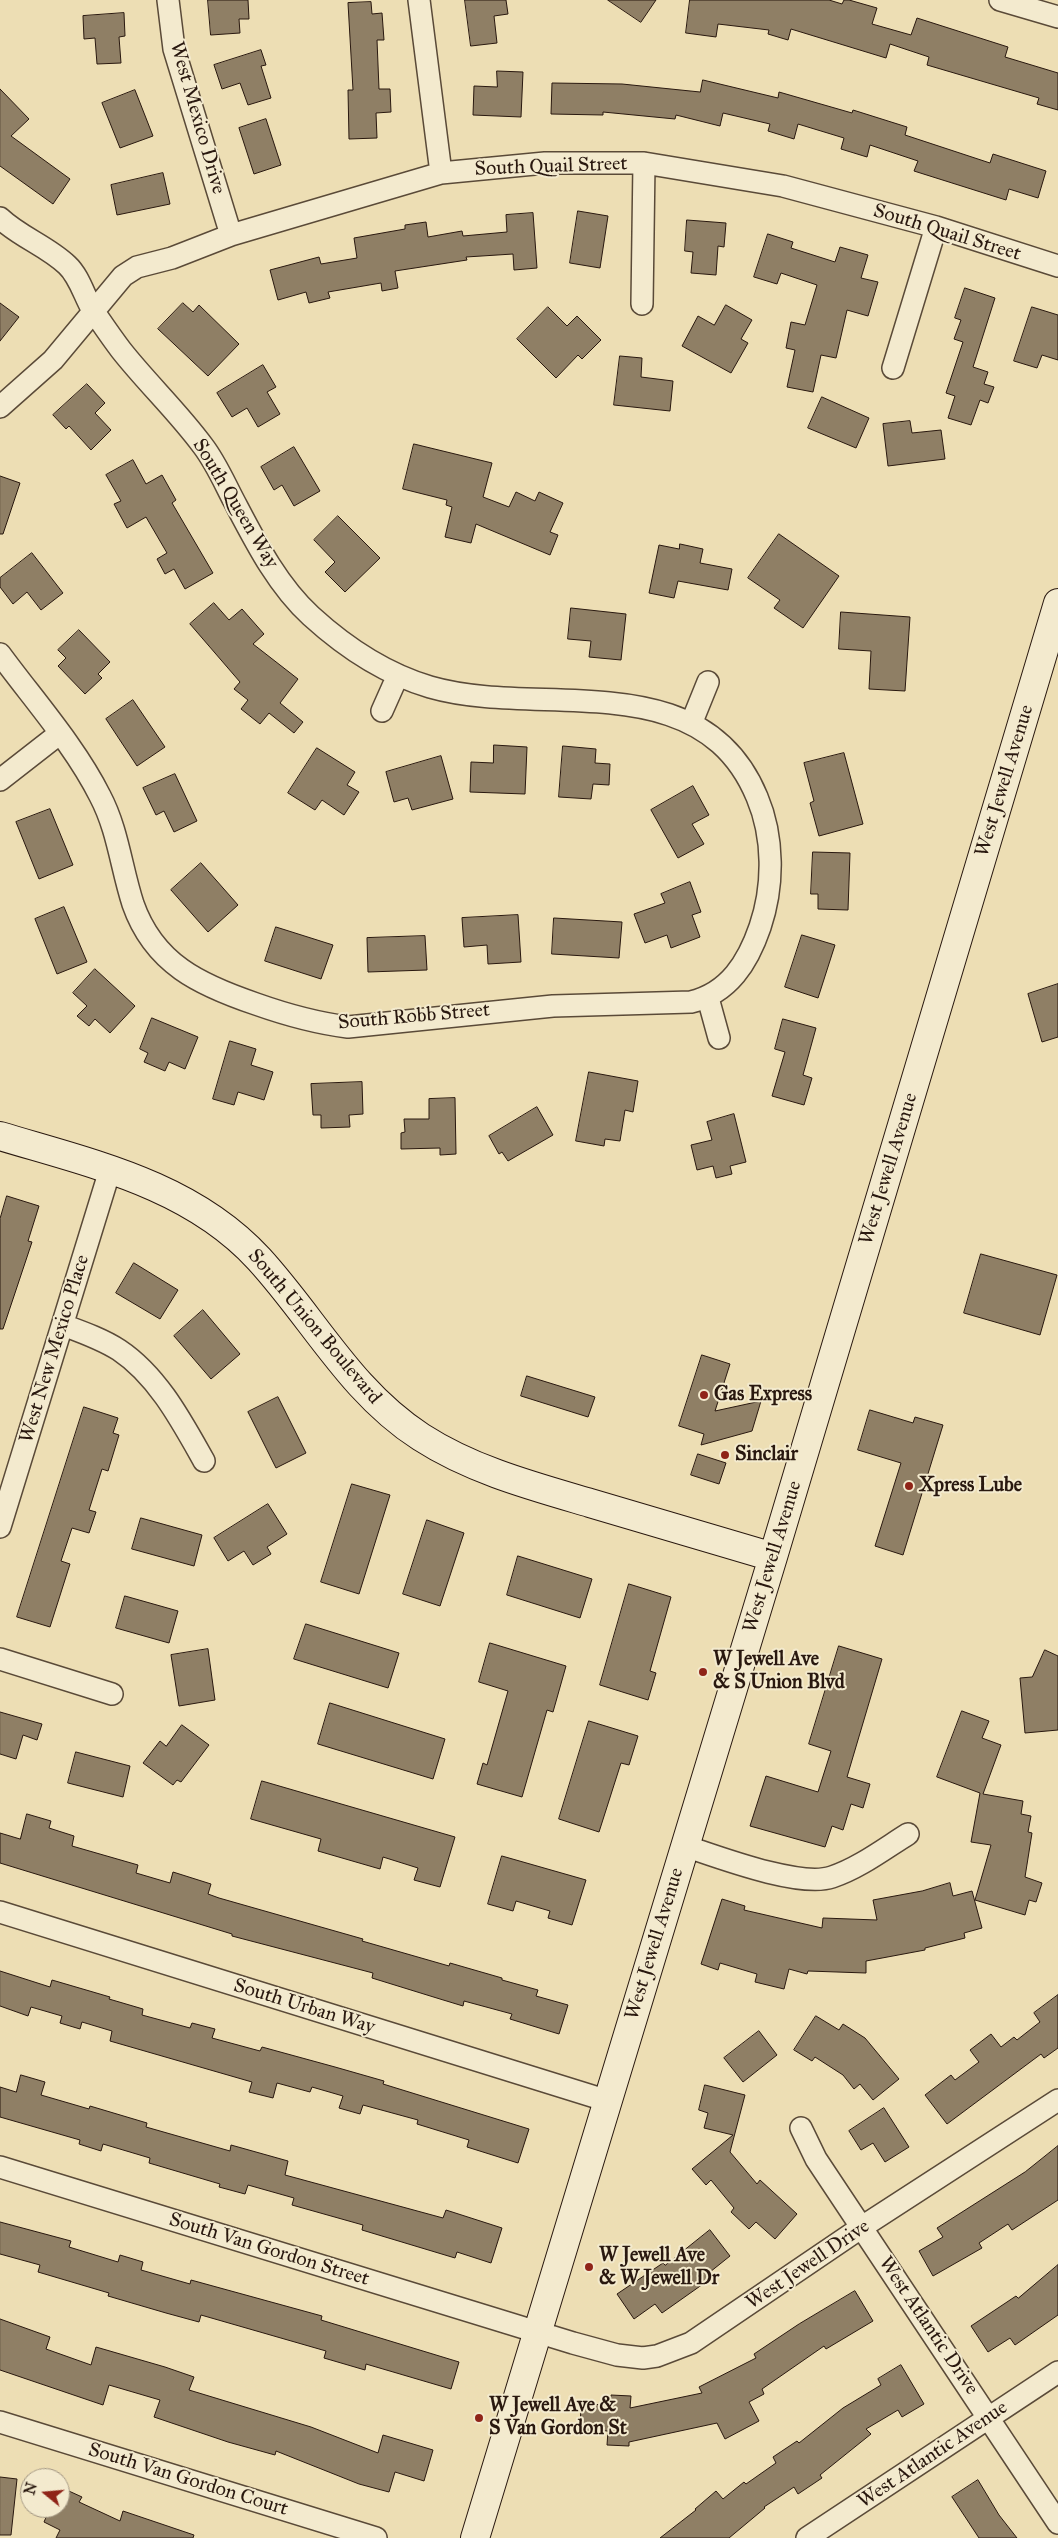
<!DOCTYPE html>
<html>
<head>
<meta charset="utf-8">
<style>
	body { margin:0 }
	#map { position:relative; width:1058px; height:2538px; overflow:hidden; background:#eddeb4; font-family:"IM FELL Great Primer",serif }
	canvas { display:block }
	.north { position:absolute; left:20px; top:2468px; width:50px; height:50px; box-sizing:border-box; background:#f3eace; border:1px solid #a29682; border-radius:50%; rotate:287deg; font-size:14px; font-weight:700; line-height:20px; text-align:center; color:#29180f }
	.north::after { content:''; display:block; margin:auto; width:18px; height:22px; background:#8f2418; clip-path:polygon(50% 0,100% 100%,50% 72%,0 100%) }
</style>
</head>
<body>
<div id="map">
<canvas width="1058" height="2538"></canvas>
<div class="north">N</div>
</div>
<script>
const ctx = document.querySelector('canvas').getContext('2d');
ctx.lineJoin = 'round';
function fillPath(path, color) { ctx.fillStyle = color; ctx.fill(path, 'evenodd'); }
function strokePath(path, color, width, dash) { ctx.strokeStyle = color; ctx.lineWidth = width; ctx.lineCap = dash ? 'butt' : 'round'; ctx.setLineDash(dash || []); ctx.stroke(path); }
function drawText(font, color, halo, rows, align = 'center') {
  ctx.font = font + ' "IM FELL Great Primer",serif'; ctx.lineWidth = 4; ctx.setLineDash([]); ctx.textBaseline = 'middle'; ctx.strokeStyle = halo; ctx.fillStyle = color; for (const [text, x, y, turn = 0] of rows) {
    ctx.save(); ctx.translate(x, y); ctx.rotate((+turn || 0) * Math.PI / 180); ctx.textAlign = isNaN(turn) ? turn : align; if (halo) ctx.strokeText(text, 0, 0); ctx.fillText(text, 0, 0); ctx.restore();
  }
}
const building = new Path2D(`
	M208,0h40l1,19h-10l1,14 -29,2z
	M465,0h41l2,14 -14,2 3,27 -26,3z
	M608,0h48l-15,22z
	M690,0h139l13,4 2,-4h5l28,8 -5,16 39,11 6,-17 91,29 -3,10 53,16v37l-21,-6 2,-6 -112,-33 2,-8 -39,-13 -4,14 -95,-29 -3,11 -20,-6 1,-4 -51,-6 -2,13 -30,-4z
	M371,2l1,12 10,-1 2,27h-7l2,49h11l1,23 -15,1 1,25 -28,1 -1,-49h5l-5,-87z
	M124,13l1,23 -6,1 2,26 -24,1 -2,-26 -11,1 -1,-23z
	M261,50l5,15 -5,1 10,32 -23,7 -8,-22 -18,6 -8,-24z
	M497,71l26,1 -2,45 -48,-2 1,-29 23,1z
	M703,80l75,18 1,-6 73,21 1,-3 54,17 -2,8 85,28 3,-9 53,17 -8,27 -29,-9 -3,11 -92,-29 4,-10 -48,-16 -3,12 -26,-8 3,-11 -46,-14 -4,15 -26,-8 2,-7 -47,-11 -3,13 -44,-11 -1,4 -72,-7v3l-52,-1 1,-31 70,1 78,8z
	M0,89l29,30 -18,17 59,43 -17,25 -53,-38z
	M135,90l18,46 -33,12 -18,-45z
	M266,119l15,46 -27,9 -15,-46z
	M163,173l7,31 -53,11 -6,-30z
	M578,211l30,5 -8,52 -30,-5z
	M533,213l4,55 -23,2 -1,-16 -47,3 1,3 -72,11 3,17 -16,3 -1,-8 -53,9 2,6 -21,5 -3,-11 -28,8 -8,-30 49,-13 2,7 36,-6 -3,-20 51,-9v-4l21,-3 2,15 34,-6 1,5 44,-4 -1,-17z
	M687,220l39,3 -2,24 -6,-1 -2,29 -25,-2 2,-21 -8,-1z
	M768,234l25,8 -2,6 44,14 5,-15 28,8 -7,23 17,4 -10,34 -21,-6 -11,48 -15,-3 -8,37 -26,-5 8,-37 -9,-2 5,-26 14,3 12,-40 -36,-12 -4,11 -23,-7z
	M965,288l30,10 -22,69 15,5 -4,12 10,3 -6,16 -8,-3 -9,25 -23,-7 7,-22 -9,-3 17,-51 -9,-3 7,-19 -6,-2z
	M0,303l19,14 -19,24z
	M183,303l10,9 6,-7 40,39 -31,32 -50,-47z
	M726,305l26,15 -11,19 7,4 -17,30 -49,-27 16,-30 16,9z
	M548,307l19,19 10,-10 24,24 -19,19 -4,-4 -22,23 -39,-39z
	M1032,307l26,8v45l-16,-5 -5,13 -23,-7z
	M620,356l22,2 -1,19 32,4 -3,30 -56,-6z
	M263,365l13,22 -9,5 13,22 -22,13 -11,-19 -15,9 -15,-24z
	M87,384l18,19 -10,10 16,17 -20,20 -22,-24 -3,3 -13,-14z
	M822,397l47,21 -13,30 -48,-20z
	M910,421l2,12 29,-3 4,29 -57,7 -5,-42z
	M414,444l78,19 -9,34 26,10 7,-15 19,9 4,-9 24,11 -13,29 8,3 -8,20 -74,-31 -5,19 -26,-6 7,-30 -6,-2 1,-5 -44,-11z
	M294,447l26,44 -26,15 -12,-21 -8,5 -13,-23z
	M133,460l13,24 16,-9 14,25 -4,3 41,70 -28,16 -11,-20 -9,5 -8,-15 10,-6 -21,-36 -19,11 -13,-24 7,-3 -15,-26z
	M0,476l20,7 -17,51h-3z
	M338,516l42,42 -35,34 -20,-20 10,-10 -21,-22z
	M779,534l60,42 -36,52 -29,-20 6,-8 -32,-22z
	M680,544l23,5 -3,14 32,6 -4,21 -50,-9 -4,17 -25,-5 10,-48 20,4z
	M32,553l31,40 -22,17 -14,-18 -14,12 -13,-17v-9z
	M214,603l15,17 13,-11 22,25 -11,10 45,35 -18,24 23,19 -9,11 -25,-20 -9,11 -19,-15 7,-9 -14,-11 6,-7 -50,-58z
	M571,608l55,6 -5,46 -32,-3 2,-16 -23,-2z
	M841,612l69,5 -5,74 -36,-2 2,-38 -32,-2z
	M79,630l31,32 -12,12 4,4 -17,16 -27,-28 8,-8 -8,-8z
	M133,700l32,47 -28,19 -31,-47z
	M494,745l33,2 -2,47 -55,-2 1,-30 22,1z
	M563,746l33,3 -1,14 15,1 -1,21 -16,-1 -2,15 -32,-2z
	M317,748l38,24 -8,13 12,7 -15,23 -22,-15 -7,10 -27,-17z
	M844,753l19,71 -44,12 -9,-33 4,-2 -10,-38z
	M441,756l12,43 -41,11 -4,-12 -14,4 -8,-30z
	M175,774l22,47 -23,11 -10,-21 -8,4 -13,-27z
	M693,786l16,29 -17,9 12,20 -26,14 -27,-48z
	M50,809l23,56 -34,14 -23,-57z
	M813,852l37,1 -2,57 -30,-1v-15h-7z
	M201,863l37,42 -30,27 -37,-42z
	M690,882l11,30 -9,3 8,22 -29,11 -4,-13 -22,8 -11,-29 31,-11 -4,-9z
	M64,907l23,55 -30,12 -22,-55z
	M518,915l3,47 -33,2 -1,-19 -23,2 -2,-29z
	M554,918l68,4 -3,36 -67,-4z
	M276,927l57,18 -12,34 -56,-18z
	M802,935l33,10 -17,53 -33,-11z
	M425,936l2,34 -59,2 -1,-34z
	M95,969l40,37 -25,27 -15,-14 -6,7 -12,-10 10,-10 -14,-13z
	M1058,984v53l-16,5 -14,-48z
	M152,1018l46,19 -13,32 -16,-7 -4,9 -21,-9 4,-9 -8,-4z
	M783,1019l33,9 -13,47 9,3 -8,27 -32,-9 13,-44 -10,-3z
	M230,1041l26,8 -5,16 22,7 -9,28 -26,-8 -4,13 -21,-6z
	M589,1072l49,9 -5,31 -8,-2 -5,31 -15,-2 -1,7 -28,-5z
	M362,1082l1,32 -14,1 1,12 -29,1v-13h-8l-2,-31z
	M455,1098l1,56 -16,1v-7l-39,1v-16l4,-1 -1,-13h25v-20z
	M537,1107l16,28 -45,26 -6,-9 -3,2 -10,-18z
	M734,1114l12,48 -16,4 2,8 -16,4 -3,-12 -16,4 -6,-25 21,-5 -5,-18z
	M7,1196l32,10 -11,35 4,1 -29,87h-3v-110z
	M981,1254l76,21 -17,60 -76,-22z
	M134,1263l44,27 -18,29 -44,-26z
	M203,1310l37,44 -29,25 -37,-43z
	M702,1355l28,9 -15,47 46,-10 -9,30 -51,14 3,-11 -25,-8z
	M527,1376l68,21 -7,20 -67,-21z
	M278,1397l28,56 -30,15 -28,-56z
	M84,1407l34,11 -5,15 6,2 -11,36 -6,-2 -13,41 7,2 -7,21 -17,-5 -11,33 9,3 -20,63 -33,-10z
	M870,1410l43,13 2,-6 28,8 -40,130 -28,-9 26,-83 -43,-13z
	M698,1454l28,9 -7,21 -28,-9z
	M352,1484l38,11 -31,99 -38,-12z
	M268,1504l19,30 -20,13 4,7 -18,11 -9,-14 -16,10 -14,-23z
	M141,1518l61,17 -8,31 -62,-17z
	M427,1520l37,13 -24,73 -37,-12z
	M518,1556l74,23 -12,39 -73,-23z
	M629,1584l42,13 -21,74 6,2 -8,27 -48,-15z
	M125,1596l53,15 -9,32 -53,-15z
	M306,1624l93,29 -11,35 -94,-29z
	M490,1643l76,23 -13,46 -6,-2 -25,87 -45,-13 6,-21 4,2 21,-74 -29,-9z
	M839,1646l43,13 -35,118 23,7 -7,24 -12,-4 -8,26 -11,-4 -7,21 -75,-21 16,-50 52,16 13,-41 -22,-7z
	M208,1649l7,51 -36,6 -8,-51z
	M1045,1650l13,6v74l-33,3 -5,-55 12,-1z
	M330,1703l115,36 -12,40 -115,-35z
	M962,1711l27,10 -7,17 19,7 -18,49 40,7 -2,13 10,2 -3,16 4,1 -7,44 17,6 -6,19 -7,-2 -4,15 -50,-15 16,-55 -20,-3 9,-49 -43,-16z
	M0,1712l42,12 -5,16 -14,-5 -7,24 -16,-5z
	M589,1721l49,15 -9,29 -8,-2 -22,69 -40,-13z
	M182,1725l27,20 -28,37 -4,-2 -4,5 -30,-22 17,-22 6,5z
	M76,1752l54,14 -7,31 -55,-14z
	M262,1781l193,56 -15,50 -26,-7 4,-12 -35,-11 -3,12 -62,-18 3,-12 -70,-20z
	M27,1814l24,7 -2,7 25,8 -2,10 66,19 -2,8 34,10 3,-11 38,12 -3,10 11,4 144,41 -1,2 87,25 1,-3 52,15v2l36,10 -2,6 32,9 -9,29 -49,-15 2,-5 -48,-13 -1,5 -23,-7 -68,-21 1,-5 -141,-37v-2l-232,-71v-30l20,6z
	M502,1856l84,24 -14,45 -24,-7 2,-7 -34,-10 -3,10 -25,-7z
	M950,1883l3,13 19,-5 10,37 -18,5 1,5 -40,10v2l-59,11v12l-58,-2 -1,3 -18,-5 -5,20 -29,-7 2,-8 -37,-11 -2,7 -17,-6 21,-65 23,7 -1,4 78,18 1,-10 54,2 -4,-20 49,-9z
	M0,1971l50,16 2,-7 58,17 -1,2 34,10 -1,6 48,13 2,-5 23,6 -3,9 48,13 2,-4 73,20 49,14 -1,3 146,45 -11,34 -51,-16 2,-7 -52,-16 1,-4 -55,-15 -3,9 -21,-6 4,-12 -31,-9 -2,5 -33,-9 -4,15 -24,-6 3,-10 -142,-41 2,-10 -30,-9 -2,7 -20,-6 2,-7 -31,-9 -3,9 -28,-10z
	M1058,1995v53l-14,10 -3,-4 -94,70 -22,-29 26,-20 4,5 24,-18 -9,-12 21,-16 10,13 13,-10 3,3 23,-18 -6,-9z
	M816,2016l23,14 4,-6 22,14 34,41 -26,21 -13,-16 -6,5 -11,-14 -28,-18 -3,4 -18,-11z
	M759,2031l18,24 -34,27 -19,-24z
	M21,2075l24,7 -4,13 48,14 1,-3 57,17 -1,4 84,24 1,-6 57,16 -3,14 158,43 3,-8 56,18 -11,35 -34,-11 -2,6 -93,-28 1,-5 -71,-20 2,-7 -46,-13 -3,9 -26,-7 1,-3 -71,-21 1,-5 -47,-14 -2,7 -22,-7 1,-4 -80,-23v-30l16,5z
	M705,2085l40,10 -15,57 27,32 3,-4 37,34 -22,25 -19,-17 -7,7 -18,-17 3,-4 -23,-28 -5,5 -14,-16 41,-34 -29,-7 4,-15 -9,-3z
	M884,2108l25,39 -24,15 -12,-19 -12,7 -12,-19z
	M1058,2146v54l-46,30 -4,-6 -29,19 3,5 -49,28 -14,-25 24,-14 -6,-9 88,-56z
	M0,2222l71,19 -2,6 49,15 2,-7 23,7 -2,8 49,14 1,-4 131,36 -1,4 138,42 -8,27 -85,-25 -1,6 -41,-12 2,-7 -125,-36 -2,7 -33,-9 -58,-17 1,-3 -71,-21 2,-7 -40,-11z
	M710,2230l20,26 -20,16 3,5 -51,36 -7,-9 -21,15 -17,-25 46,-31 2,2z
	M1058,2265v50l-43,30 -5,-7 -22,14 -17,-26 45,-30 2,2z
	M855,2291l18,30 -47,28 -2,-3 -62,43 2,5 -15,8 10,19 -34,18 -8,-16 -88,19v4l-22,-1 1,-14 -28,-1 1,-26 29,1 1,-10 20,1 -1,12 72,-15 -3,-6 57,-29 -2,-4 45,-30z
	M0,2319l50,18 -4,12 45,16 5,-18 69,20 29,10 -5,13 122,37 67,26 5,-18 50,15 -9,31 -29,-9 -6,20 -30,-8 -83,-33 -1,4 -47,-13 -74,-25 6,-17 -51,-15 -6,20 -103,-35z
	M901,2365l23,39 -22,13 -4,-7 -32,19 5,5 -51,41 2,3 -24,16 -4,-7 -30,20 1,1 -36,30h-69l36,-28 -1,-1 21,-18 7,8 21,-17 2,2 30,-21 -3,-6 24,-16 2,2 44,-35 38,-23 -3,-6z
	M0,2477l17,2 -6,56h-11z
	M978,2480l21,35 18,23h-38l-27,-41z
	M60,2487l22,10 -3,5 41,19 3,-10 71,24 -1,3h-137l4,-8 -16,-8 6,-14h10z`);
fillPath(building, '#8f7f65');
strokePath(building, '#29180f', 1);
const minor = new Path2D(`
	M168,0l6,49 57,186
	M419,0l22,173
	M1000,0l58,17
	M0,218c20,19 47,28 67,47 12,11 17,30 25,44 9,13 19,28 29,41 26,33 57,62 82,96 13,17 21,36 31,55 21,40 43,84 77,115 34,31 75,58 119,71 110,32 271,-25 327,110 17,40 17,89 3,130 -12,35 -31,66 -69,75l-138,4 -205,21c-32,-4 -61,-12 -92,-23 -56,-19 -102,-40 -123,-100 -12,-37 -15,-74 -33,-108 -25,-50 -67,-97 -100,-142
	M642,304l2,-141
	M893,368l43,-141
	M0,407l53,-47 70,-84 14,-9 35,-9 59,-23 210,-62 104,-10h99l139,23 153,41 122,39
	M382,711l16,-36
	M691,724l17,-42
	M0,780l59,-46
	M708,998l11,40
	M63,1325c19,7 39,14 56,25 39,26 63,72 85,111
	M0,1527l110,-357
	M0,1659l112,35
	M685,1846c33,11 115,42 147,31 27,-9 52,-28 76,-43
	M0,1912l608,189
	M801,2128l15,31 242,364
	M0,2167l573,176 44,12 26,3 14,-2 34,-13 171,-116 196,-127
	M0,2422l376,116
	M807,2538l251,-166`);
const secondary = new Path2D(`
	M0,1136c93,28 191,49 259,123 55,60 92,133 162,178 51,33 111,49 169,66 61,18 122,36 183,54
	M475,2538l298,-981 285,-954`);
strokePath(minor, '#5a4a38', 24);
strokePath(secondary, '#29180f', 30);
strokePath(minor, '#f3eace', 21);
strokePath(secondary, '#f3eace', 28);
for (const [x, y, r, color] of [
	[704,1395,5,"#8f2418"],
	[725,1455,5,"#8f2418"],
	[909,1486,5,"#8f2418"],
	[703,1672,5,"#8f2418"],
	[589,2267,5,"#8f2418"],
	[479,2418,5,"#8f2418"]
]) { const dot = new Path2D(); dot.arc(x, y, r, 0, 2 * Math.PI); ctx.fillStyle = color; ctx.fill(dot); strokePath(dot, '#f3eace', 2); }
drawText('20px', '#29180f', '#f3eace', [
	["West Mexico Drive",197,118,74],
	["South Quail Street",551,167,-2],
	["South Quail Street",947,233,17],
	["South Queen Way",235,504,59],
	["West Jewell Avenue",1005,781,-73],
	["South Robb Street",414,1017,-5],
	["West Jewell Avenue",889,1169,-73],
	["South Union Boulevard",314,1327,50],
	["West New Mexico Place",55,1349,-73],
	["West Jewell Avenue",773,1557,-73],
	["West Jewell Avenue",655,1944,-73],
	["South Urban Way",304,2007,17],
	["South Van Gordon Street",269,2250,17],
	["West Jewell Drive",808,2265,-34],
	["West Atlantic Drive",928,2326,56],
	["West Atlantic Avenue",933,2455,-34],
	["South Van Gordon Court",188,2480,17]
]);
drawText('bold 20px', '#29180f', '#f3eace', [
	["Gas Express",714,1395],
	["Sinclair",735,1455],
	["Xpress Lube",919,1486],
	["W Jewell Ave",713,1660],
	["& S Union Blvd",713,1683],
	["W Jewell Ave",599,2256],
	["& W Jewell Dr",599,2279],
	["W Jewell Ave &",489,2406],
	["S Van Gordon St",489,2429]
], 'left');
</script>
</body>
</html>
